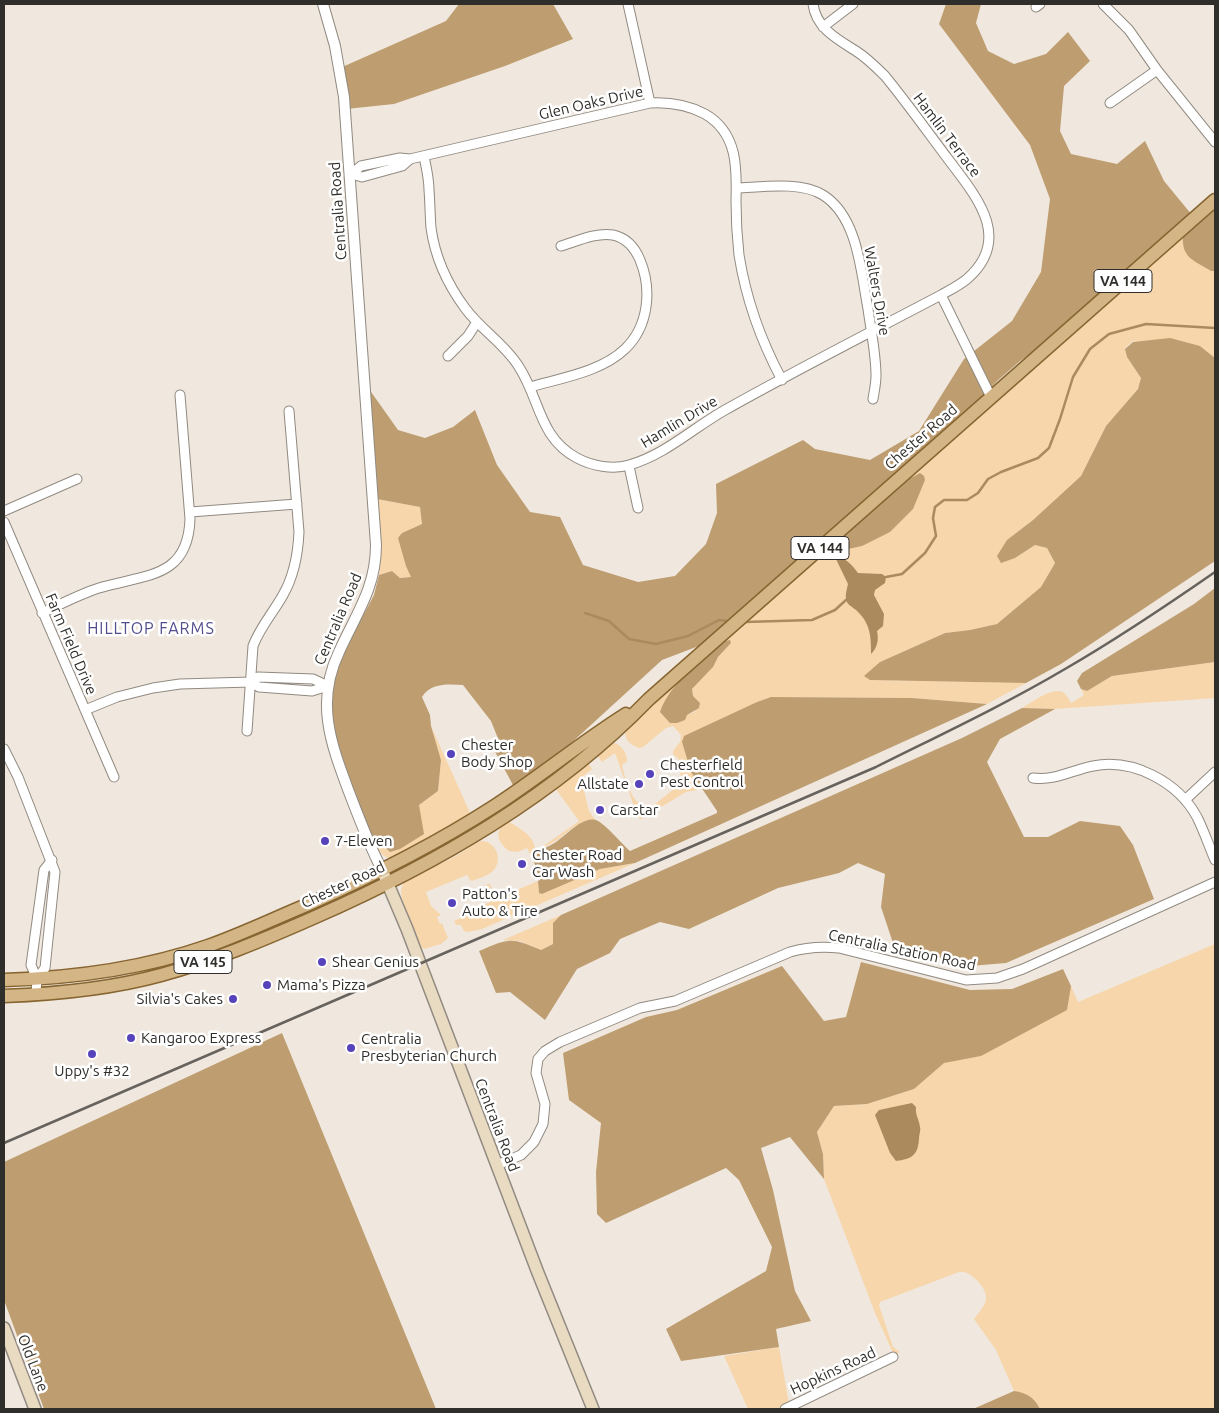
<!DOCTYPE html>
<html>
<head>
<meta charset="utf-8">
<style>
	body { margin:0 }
	#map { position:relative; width:1219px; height:1413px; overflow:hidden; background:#f0e8de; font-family:Ubuntu,sans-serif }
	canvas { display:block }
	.frame { position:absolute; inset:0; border:5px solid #302e2a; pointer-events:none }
</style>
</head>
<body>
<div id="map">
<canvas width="1219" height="1413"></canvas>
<div class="frame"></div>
</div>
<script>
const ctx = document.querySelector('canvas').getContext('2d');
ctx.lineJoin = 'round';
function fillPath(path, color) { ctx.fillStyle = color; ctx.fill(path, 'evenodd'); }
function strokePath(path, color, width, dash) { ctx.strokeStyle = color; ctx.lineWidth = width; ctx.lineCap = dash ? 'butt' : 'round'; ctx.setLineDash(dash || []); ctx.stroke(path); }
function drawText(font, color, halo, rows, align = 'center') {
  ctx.font = font + ' Ubuntu,sans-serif'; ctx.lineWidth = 5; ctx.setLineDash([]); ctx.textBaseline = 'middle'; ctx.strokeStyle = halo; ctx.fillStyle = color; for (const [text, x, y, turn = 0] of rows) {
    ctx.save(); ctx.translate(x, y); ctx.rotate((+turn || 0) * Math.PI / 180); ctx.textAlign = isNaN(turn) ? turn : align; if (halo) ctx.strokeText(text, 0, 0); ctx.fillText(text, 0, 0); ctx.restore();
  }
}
fillPath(new Path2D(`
	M1183,233l28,38h4v87l-15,-12 -67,-5 -8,7 2,9 14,21 -3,11 -32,37 -25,50 -48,44 -26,20 8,18 20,-13 12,3 8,15 -14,24 -44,37 -27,6 -25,3 -65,29 -9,18 155,3 -39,21 -75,-6 -141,-1 -14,5 -75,40 9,29 12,18 -17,3 -45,27 -3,-2 -23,-64 -13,9 -6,-8 12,-9 7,-2c7,3 12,10 12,18l-5,4c3,13 7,29 17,39l-2,5 4,6 42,-33 -4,-12 6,-5 -12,-11v-3l7,-9 1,-7 -8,-9 -7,2 -23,19 -4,1c-11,-4 -17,-11 -12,-22zM731,643l-13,14 -6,11 -20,21 1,7 7,7 -6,9 -7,3 -1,-40z
	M377,499l43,8 2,17 -20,9 4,33 6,11 -12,1 -8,-7 -13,4 2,-17z
	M1215,662v36l-160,11 -33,-1c9,-5 32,-23 42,-15 3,2 5,7 7,10l13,-8 -3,-6 6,2 25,-15z
	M431,726l40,89 -74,43c-16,2 -20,-9 -26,-23l19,17 29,-47 19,-14 3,-31z
	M588,763l4,6 -11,9 8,33 7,10c-21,-4 -34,22 -54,26l37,-26 -24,-33z
	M508,821c17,11 32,17 26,41l-7,-14 -9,4 -9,-1c-13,-10 -15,-21 -1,-30z
	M481,841c15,0 22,18 13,29 -5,6 -15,8 -22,11l-2,-1 -3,-5 -41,17 5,14 10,9 -4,2 3,7 2,-1 6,15 -7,6 -17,5 -3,-2c-5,-12 -20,-45 -20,-55 0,-19 36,-25 49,-33 11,-5 20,-13 31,-18z
	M635,863l-153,66 -13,3 -5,-1 -3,-6h-5l-2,-4 28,-12 1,-4 9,-4 -6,-15 1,-2h3l6,15 42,-18 1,12 3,1 58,-25z
	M561,915l-8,9v20l-12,6 -21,-9 -17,-1z
	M1215,944v465h-175c-6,-12 -13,-16 -26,-18l-18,-41 -22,-31c5,-7 12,-14 12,-21 1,-9 -12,-22 -19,-25 -1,-1 -7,-1 -8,-1l-79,30 -1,3 14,42 7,5 -6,3 -19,-42 -51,-134 -1,-25 -6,-22 17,-26 33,-2 47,-15 30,-27 37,-6 88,-66 2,-4 7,16z
	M779,1347l10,57 -12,5h-29l-24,-53z`), '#f7d6ab');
fillPath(new Path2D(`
	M459,4h94l20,35 -68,27 -111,38 -48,5 -6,-41 106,-47z
	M946,4h35l-5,19 12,28 26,13 32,-10 22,-22 22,29 -26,25 -4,45 11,23 46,10 28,-23 19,40 28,34 -146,128 -26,18 -23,20 -28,29 -265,234 -42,16 -117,107 -31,20 -23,-43 8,-3 -8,-20 -28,-36c-15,-1 -33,-2 -41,12l8,18 1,11 10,34 -3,31 -19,14 5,29 -24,15 -10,3 -19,-17 -35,-87 -6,-56 6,-25 38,-72 5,-20 13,-4 8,7 11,-1 -5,-11 -8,-28 4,-5 20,-9 -2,-17 -43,-8 -8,-110 29,41 27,8 28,-11 22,-17 22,55 33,47 30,5 23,48 55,17 37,-6 31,-32 11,-31 -1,-29 87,-44 12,9 55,11 49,-29 45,-72 48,-38 29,-49 9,-73 -20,-54 -91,-121z
	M1215,206v65h-4c-19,-12 -30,-13 -28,-38z
	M1170,338l30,8 15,12v203l-154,103 -35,19 -156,-3 -6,-4 16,-14 65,-29 25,-3 27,-6 44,-37 14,-24 -8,-15 -12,-3 -20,13 -14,5 -4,-7 10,-16 26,-20 48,-44 25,-50 32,-37 3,-11 -14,-21 -2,-8 8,-7z
	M920,473l4,3 1,4 -12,29 -23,23 -28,14 -14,3 -14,-7 59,-54z
	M1215,588v74l-103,14 -25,15 -6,-2 -4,-8 5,-8 112,-69z
	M730,640l1,3 -13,14 -5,10 -21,22 1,7 7,7 -1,5 -12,7 -2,5 -8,3h-7l-10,-11c10,-30 43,-51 66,-71z
	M771,697l141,1 75,6 -352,159 -35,6 -58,25 -3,-1 -1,-12 2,-1 -6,-18 3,-11c5,-4 9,-3 14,-6 13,-6 32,-32 47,-24 9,5 24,23 32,30l87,-38v-2l-26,-39 -9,-30 2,-6 73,-34z
	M1022,708l33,1 -55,30 -13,23 37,75h24l32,-16 40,5 13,19 21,54 -148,64 -36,3 -76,-20 -13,-39 4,-33 -27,-11 -19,10 -61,15 -89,41 -29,-7 -40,17 -10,14 -33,16 -32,51 -35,-28 -14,1 -17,-42c31,-13 31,-14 62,-1l12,-6v-21l8,-8 401,-177z
	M861,962l109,28 42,-1 51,-20 8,17 -4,24 -86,46 -37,7 -30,26 -47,15 -33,2 -17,26 6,22 1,25 -34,-42 -29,11 12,42 22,101 16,30 -35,8 3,18 -98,14 -15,-32 100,-58 6,-24 -33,-67 -13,-12 -120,55 -9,-9 -1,-42 5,-49 -32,-23 -6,-47 83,-36 31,-7 105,-44 42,55 22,-4z
	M282,1033l154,376h-392l-40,-109v-138z
	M1014,1391c13,2 20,6 26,18h-67z`), '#be9d70');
fillPath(new Path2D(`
	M834,555c11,2 18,10 24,18l24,1 4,3 -1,6 -10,7 -1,5 10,19 -1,12 -6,5c2,9 0,17 -6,23 0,-13 0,-24 -7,-35 -12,-18 -23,-9 -16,-35z
	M912,1103l4,4c-1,8 3,12 4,20 1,3 -1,8 -1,12 -1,16 -7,20 -23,22l-6,-8 -15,-38 4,-5z`), '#ab8a5e');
strokePath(new Path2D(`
	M886,577l16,-3 23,-21 11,-17 -3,-18 2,-11 9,-7h23l11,-7 10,-14 13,-7 37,-14 11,-10 11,-29 13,-42 17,-28 19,-15 37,-10 69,4
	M585,613l24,8 20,18 27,5 32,-8 31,-16 9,1
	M745,622l67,-2 23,-10 11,-10`), '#ab8a5e', 2.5);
const minor = new Path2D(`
	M628,4l22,99
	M1103,4l26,26 28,40 58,72
	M1036,7l4,-3
	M823,27l30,-23
	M1110,103l47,-33
	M424,156c2,11 5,22 5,34 1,12 1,25 2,38 4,29 17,57 34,80 16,22 40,36 54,59 21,32 20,71 58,91 15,8 36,12 52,7 36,-10 64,-37 96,-55 71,-40 144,-77 216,-115 9,-5 19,-10 26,-16 47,-41 8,-84 -19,-120 -21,-28 -41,-56 -63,-83 -9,-9 -18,-18 -29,-25 -19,-12 -40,-23 -43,-47
	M351,174l10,-8 39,-8 10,1 240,-56c19,-1 38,2 55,11 33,19 32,55 31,87 0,18 1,36 3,54 7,44 22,86 43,125
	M351,174l11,3 40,-11 8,-7
	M737,188c25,-1 64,-7 86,7 35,22 38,77 45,114 3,22 8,45 8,67 0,8 -2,16 -3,23
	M941,295l50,102
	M448,356l20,-20 9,-14
	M530,387c31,-9 71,-15 95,-38 24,-23 27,-60 15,-89 -5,-12 -13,-22 -27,-25 -16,-3 -36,6 -52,11
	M629,466l9,42
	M4,511l73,-32
	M190,512l107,-8
	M4,522l110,255
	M42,613c19,-9 38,-19 57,-25 46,-14 89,-9 91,-69l-10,-124
	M251,682l8,5 53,4 16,-5
	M85,710l32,-13 36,-9 27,-4 71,-2 7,-5 55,2 15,7
	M247,731l6,-85c7,-19 20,-33 30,-51 11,-19 15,-41 16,-63l-10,-121
	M4,749l14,28 37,95 -10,96 -8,11 -1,15
	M1033,778c22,3 39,-8 60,-12 40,-8 85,16 104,51 7,14 12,29 18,43
	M1185,800l30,-28
	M37,979l-6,-14 13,-95 8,-10
	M497,1165l24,-10 13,-13 9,-18 2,-20 -9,-31 2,-14 7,-8 15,-9 80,-34 35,-7 115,-49c17,-5 31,-6 49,-4l127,32 31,-2 26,-9 192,-87
	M785,1409l108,-52`);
const tertiary = new Path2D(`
	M323,4l12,42 9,51 32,448c0,43 -20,69 -37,107 -24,50 -8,92 10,140 10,26 20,53 33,78`);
const secondary = new Path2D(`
	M382,870l25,59 131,344 55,136
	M4,1328l31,81`);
const primary = new Path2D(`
	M4,980c70,-2 138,-11 204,-34 34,-12 67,-28 101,-42 63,-28 125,-59 184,-97 45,-29 87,-64 133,-93
	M4,996c52,-2 106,-7 157,-21 52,-14 102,-35 152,-57 123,-54 242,-122 336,-219l566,-499`);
strokePath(minor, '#918a81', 11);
strokePath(tertiary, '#918a81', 12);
strokePath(secondary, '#918a81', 14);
strokePath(primary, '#876531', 15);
strokePath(minor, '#fff', 9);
strokePath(tertiary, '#fff', 10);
strokePath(secondary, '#e9dac2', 11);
strokePath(primary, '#d3b586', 12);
strokePath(new Path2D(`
	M4,1143l872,-376c64,-32 128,-62 189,-98 52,-30 101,-63 150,-97`), '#66625d', 2.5);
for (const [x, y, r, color] of [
	[451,754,5,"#5643bb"],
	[650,774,5,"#5643bb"],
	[639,784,5,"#5643bb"],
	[600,810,5,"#5643bb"],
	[325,841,5,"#5643bb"],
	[522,864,5,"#5643bb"],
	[452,903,5,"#5643bb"],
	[322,962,5,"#5643bb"],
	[267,985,5,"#5643bb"],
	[233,999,5,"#5643bb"],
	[131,1038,5,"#5643bb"],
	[351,1048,5,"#5643bb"],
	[92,1054,5,"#5643bb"]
]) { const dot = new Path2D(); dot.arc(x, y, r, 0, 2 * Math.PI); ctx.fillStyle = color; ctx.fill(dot); strokePath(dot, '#fff', 2); }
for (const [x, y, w] of [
	[1123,281,58],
	[820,548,58],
	[203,962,58]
]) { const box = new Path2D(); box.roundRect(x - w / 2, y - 11.5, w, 23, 4); ctx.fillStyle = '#fff'; ctx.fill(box); strokePath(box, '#302e2a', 1); }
drawText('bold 14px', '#302e2a', null, [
	["VA 144",1123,281],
	["VA 144",820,548],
	["VA 145",203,962]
]);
drawText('15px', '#302e2a', '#fff', [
	["Glen Oaks Drive",591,103,-13],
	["Hamlin Terrace",947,135,53],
	["Centralia Road",338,211,-94],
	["Walters Drive",877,291,80],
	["Hamlin Drive",679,422,-31],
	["Chester Road",921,437,-41],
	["Centralia Road",338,619,-67],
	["Farm Field Drive",71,644,67],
	["Chester Road",343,885,-25],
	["Centralia Station Road",902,950,12],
	["Centralia Road",497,1125,69],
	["Old Lane",33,1363,69],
	["Hopkins Road",833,1371,-25]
]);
drawText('15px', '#302e2a', '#fff', [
	["Chester",461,745],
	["Body Shop",461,762],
	["Chesterfield",660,765],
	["Pest Control",660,782],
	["Allstate",629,784,"right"],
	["Carstar",610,810],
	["7-Eleven",335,841],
	["Chester Road",532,855],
	["Car Wash",532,872],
	["Patton's",462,894],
	["Auto & Tire",462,911],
	["Shear Genius",332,962],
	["Mama's Pizza",277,985],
	["Silvia's Cakes",223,999,"right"],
	["Kangaroo Express",141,1038],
	["Centralia",361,1039],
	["Presbyterian Church",361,1056],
	["Uppy's #32",92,1071,"center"]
], 'left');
ctx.letterSpacing = '1px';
drawText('16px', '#524e8d', '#fff', [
	["HILLTOP FARMS",151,629]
]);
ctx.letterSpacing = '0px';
</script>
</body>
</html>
